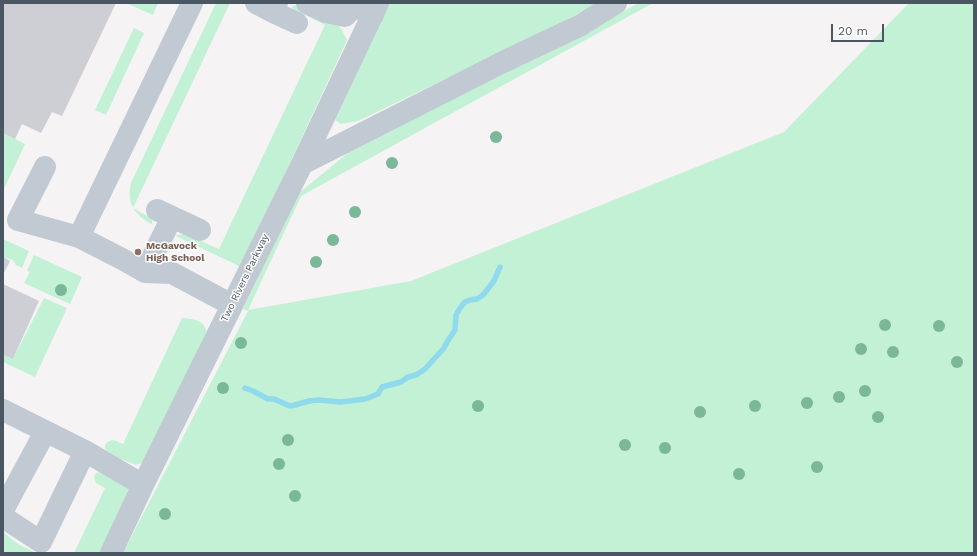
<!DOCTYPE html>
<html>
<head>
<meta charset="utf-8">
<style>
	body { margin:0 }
	#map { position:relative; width:977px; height:556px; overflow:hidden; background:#f5f3f3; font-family:"Work Sans",sans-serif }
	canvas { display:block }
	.frame { position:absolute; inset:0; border:4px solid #4a5661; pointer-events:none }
	.scale { position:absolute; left:831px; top:24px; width:53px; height:18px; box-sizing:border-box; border:2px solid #4a5661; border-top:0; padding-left:5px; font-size:12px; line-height:14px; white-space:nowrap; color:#4a5661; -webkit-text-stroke:3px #fff; paint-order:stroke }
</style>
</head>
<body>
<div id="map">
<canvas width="977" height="556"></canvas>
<div class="frame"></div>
<div class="scale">20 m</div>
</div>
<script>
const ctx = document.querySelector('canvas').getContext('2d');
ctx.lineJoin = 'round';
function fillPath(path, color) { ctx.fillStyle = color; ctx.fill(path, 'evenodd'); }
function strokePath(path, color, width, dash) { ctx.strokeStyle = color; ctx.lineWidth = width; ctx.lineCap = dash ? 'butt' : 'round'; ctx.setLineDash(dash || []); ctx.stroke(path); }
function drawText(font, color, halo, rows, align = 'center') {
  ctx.font = font + ' "Work Sans",sans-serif'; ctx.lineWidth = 3; ctx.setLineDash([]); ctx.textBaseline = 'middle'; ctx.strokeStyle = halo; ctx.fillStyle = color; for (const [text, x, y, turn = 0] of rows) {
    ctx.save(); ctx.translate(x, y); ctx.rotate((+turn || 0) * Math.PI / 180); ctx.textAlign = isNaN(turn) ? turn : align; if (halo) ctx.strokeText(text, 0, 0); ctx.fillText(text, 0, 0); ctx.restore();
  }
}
fillPath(new Path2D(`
	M126,3h32l-5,12z
	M216,3h14l-97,205 18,10 2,7c-18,-10 -27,-21 -22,-42z
	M389,3h210l-75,38 -166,80 -17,3 -6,-4z
	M639,3h14l-352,193 -53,114 163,-29 373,-149 125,-129h65v550h-851l125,-242 -5,-2 56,-116 55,-45 245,-124z
	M294,5l43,20 4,3 6,12 -103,222 -5,4 -63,-30v-1l9,-1 34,15 106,-224 -32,-16 -1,-2z
	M134,28l10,5 -38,82 -11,-5z
	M3,133l22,11 -22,47z
	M3,239l26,12 -7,17 -6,-3 -3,-5 -10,-3z
	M34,255l48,22 -12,27 -46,-21 6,-11 -3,-1z
	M44,298l23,10 -32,69 -32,-15v-7l10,4z
	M182,318c12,1 25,2 25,18l-65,127 -6,2 -20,-8 -9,-6 -2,-3v-3c6,-8 11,-4 18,-1z
	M105,471l25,15 -26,67h-30l31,-65 -9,-5 -2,-6 2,-4z
	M3,532l15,12 18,9h-33z`), '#c3f1d5');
strokePath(new Path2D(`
	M245,388l8,3 15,8h6l16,7 5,-1 14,-4 9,-1 23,2 24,-3 13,-5 4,-7 19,-5 7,-5 8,-2 9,-6 19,-21 3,-6 8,-12 1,-15 4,-7 5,-6 5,-2 7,-1 6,-4 11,-14 6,-14`), '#90daee', 5.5);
fillPath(new Path2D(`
	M3,3h113l-54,113 -10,-4 -11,21 -19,-9 -7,15 -12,-6z
	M3,257l7,4 -7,14z
	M3,284l36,17 -26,58 -10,-4z`), '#cdcfd5');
strokePath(new Path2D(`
	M192,3l-113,234 45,23 21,12 27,1 60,32
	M256,3l17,9 4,-9
	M307,3l19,9 19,4 10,-10 18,9
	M273,12l24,11
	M302,164l199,-101 80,-38 35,-22
	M45,167l-27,53 61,17
	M172,217l28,13
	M145,272l27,-55 -15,-7
	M3,410l82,41 58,34
	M3,510l42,-78
	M3,517l38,25 44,-91
	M111,553l32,-68 159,-321 76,-161`), '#c1cad2', 22);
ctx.fillStyle = '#7bb799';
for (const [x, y] of [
	[496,137],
	[392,163],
	[355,212],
	[333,240],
	[316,262],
	[61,290],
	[885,325],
	[939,326],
	[241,343],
	[861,349],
	[893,352],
	[957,362],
	[223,388],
	[865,391],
	[839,397],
	[807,403],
	[478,406],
	[755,406],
	[700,412],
	[878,417],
	[288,440],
	[625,445],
	[665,448],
	[279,464],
	[817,467],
	[739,474],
	[295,496],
	[165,514]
]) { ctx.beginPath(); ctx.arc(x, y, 6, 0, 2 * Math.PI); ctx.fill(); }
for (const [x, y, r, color] of [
	[138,252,4,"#8d6e63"]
]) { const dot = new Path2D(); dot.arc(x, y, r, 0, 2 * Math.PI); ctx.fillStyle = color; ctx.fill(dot); strokePath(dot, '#fff', 1.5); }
drawText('bold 10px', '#785e54', '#fff', [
	["McGavock",146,246],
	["High School",146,258]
], 'left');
drawText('10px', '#4a5661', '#fff', [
	["Two Rivers Parkway",245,278,-64]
]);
</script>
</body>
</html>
